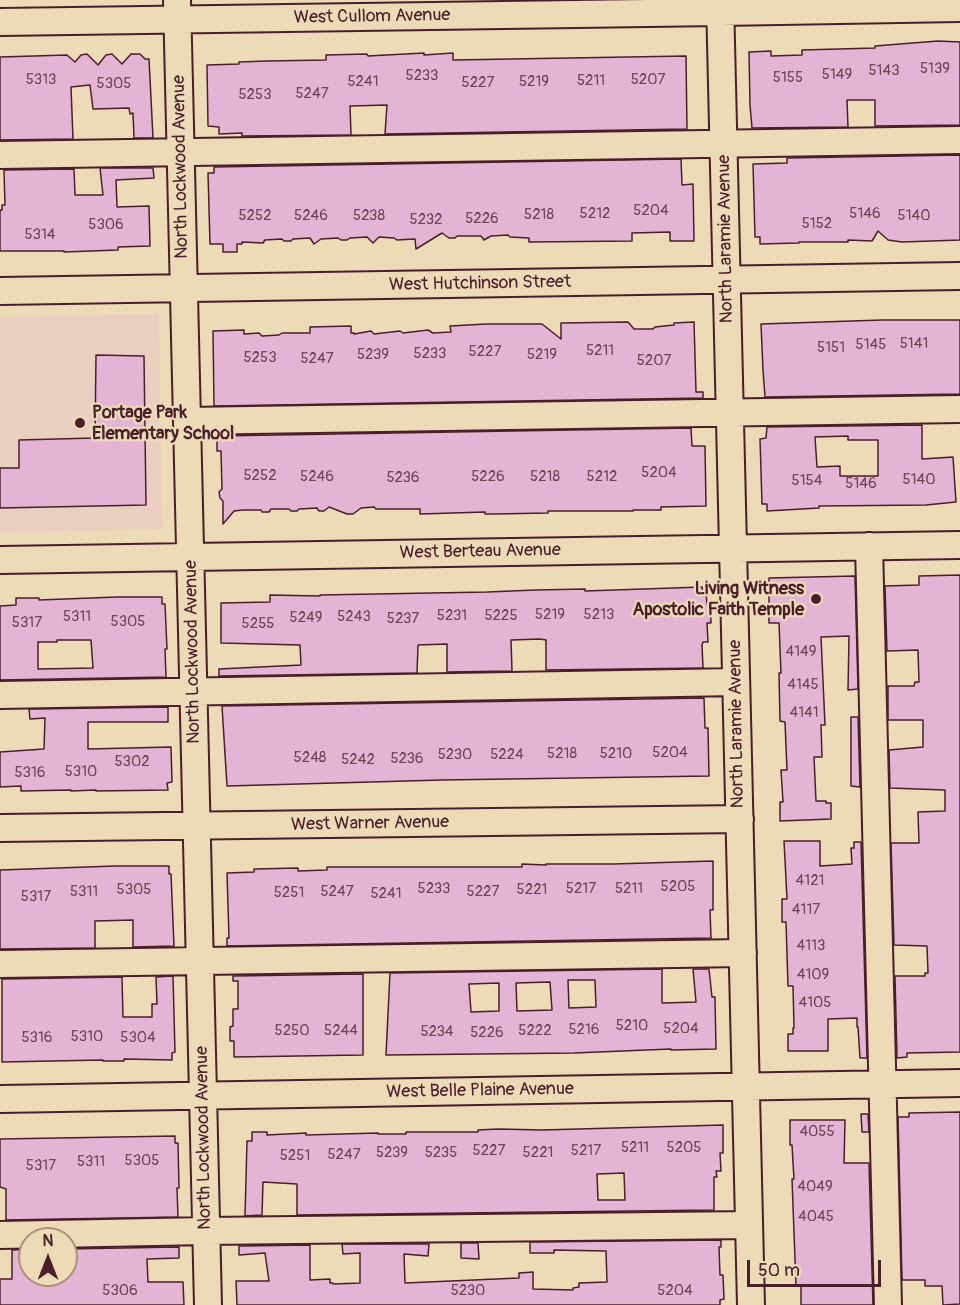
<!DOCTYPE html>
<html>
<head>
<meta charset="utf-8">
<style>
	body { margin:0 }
	#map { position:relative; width:960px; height:1305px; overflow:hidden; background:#eddbb8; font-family:Pangolin,sans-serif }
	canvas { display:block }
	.north { position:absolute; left:18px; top:1227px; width:60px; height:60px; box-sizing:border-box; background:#eddbb8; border:2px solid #ac9080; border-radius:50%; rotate:0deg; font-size:16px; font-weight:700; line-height:24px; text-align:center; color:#4a1f2b }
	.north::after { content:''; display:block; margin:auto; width:21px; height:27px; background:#4a1f2b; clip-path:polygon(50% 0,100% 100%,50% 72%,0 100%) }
	.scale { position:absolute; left:747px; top:1260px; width:134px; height:27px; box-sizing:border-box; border:3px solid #4a1f2b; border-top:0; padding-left:8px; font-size:18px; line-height:21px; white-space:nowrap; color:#4a1f2b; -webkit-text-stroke:4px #eddbb8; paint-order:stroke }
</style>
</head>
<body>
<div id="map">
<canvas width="960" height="1305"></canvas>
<div class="north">N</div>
<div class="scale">50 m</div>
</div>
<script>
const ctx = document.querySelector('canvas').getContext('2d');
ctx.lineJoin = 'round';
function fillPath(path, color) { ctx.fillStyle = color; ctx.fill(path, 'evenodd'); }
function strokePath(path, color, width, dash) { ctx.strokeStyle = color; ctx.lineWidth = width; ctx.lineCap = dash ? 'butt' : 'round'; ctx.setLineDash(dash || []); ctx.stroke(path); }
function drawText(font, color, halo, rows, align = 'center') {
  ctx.font = font + ' Pangolin,sans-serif'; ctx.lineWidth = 4.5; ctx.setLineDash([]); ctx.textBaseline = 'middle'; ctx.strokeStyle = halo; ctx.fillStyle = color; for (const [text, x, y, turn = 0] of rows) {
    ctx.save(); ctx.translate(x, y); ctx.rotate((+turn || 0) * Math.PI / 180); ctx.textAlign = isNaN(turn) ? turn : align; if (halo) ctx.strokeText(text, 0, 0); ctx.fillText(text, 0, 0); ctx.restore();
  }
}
fillPath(new Path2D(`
	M159,314l3,215 -162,3v-215z`), '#eacfc1');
const building = new Path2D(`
	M938,41l22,1v83l-85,1v-26h-28l1,27 -96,1 -2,-23 -1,-53 22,-1v5l31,-1v-5l73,-2v-2z
	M424,53v2l29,-2v7l233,-4 1,73 -302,5 2,-29 -37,1 1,29 -109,1v-3l-23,1v-7l-11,-1 -1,-61 32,-1v-2l28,-1 59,-1v-5l41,-1 1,2z
	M87,54l11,11 8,-10 6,-1 10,10 9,-10h9l5,5h4l4,79h-19l-1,-25 -3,1 -1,-6 -36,1 -3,-24 -19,2 2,52 -73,1v-83l67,-2 8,7 6,-7z
	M960,155v85l-58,2 -14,-2 -10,-9 -6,10 -24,-1v2h-49v1l-39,1v-7h-5l-2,-73 34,-1v-5z
	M681,159l1,26 11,-1 1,57h-24v-9l-38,1v8l-103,1v-4l-19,-1 -2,-2 -17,1 -7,4 -3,-4h-24l-2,2h-6l-7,-5 -26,16 -1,-10 -18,1 -3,-2 -15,-1 -6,6 -6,-6 -17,1 -3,2h-6l-3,-2 -17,1 -7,5 -4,-6 -17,1 -2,2h-7l-2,-2 -17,1 -2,3 -21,-1v2h-5v8h-14v-8h-13l-2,-71h6v-6z
	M100,168h53l1,10 -38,2 1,27 32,-1 1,40 -32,1v3l-54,2v-1h-64v-41h2v-5h3l-1,-35 70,-1 1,26h28z
	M882,320h78v74l-195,3 -2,-27 -2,-46z
	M628,322l6,7h19l2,-2 19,-2v-2l20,-1 2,70h7v6l-489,8 -1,-75 31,-1v4l15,-1 3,3 17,-1 3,-2h28v-6l41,-1v7h3v1l17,-3 3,3 26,-3 3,2 25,-3 5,3 18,-1 -1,-6 36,-2h56l19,15v-16z
	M96,355l48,1 2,149 -146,3v-40h19v-28l76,-2z
	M922,425v34l31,-2 3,45 -30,3 -107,1v2l-52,3v-7h-5l-2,-65 6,-1 1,-11zM848,436v4h30v36h-38v-10l-23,1 -2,-30z
	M691,428l1,18h13l1,60 -45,1v3h-28v1h-85v2l-54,1h-9v-2l-65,2v-5h-44l-2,-2 -13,1 -8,6h-6l-18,-7 -5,4h-5l-2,-3 -18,1 -2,2h-6l-2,-2h-18l-2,3h-7l-1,-2h-18l-9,1 -11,13v-23l-3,-3 -1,-6 3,-3 -1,-38h-4v-15z
	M960,575v477l-53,1v4l-10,1 -2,-82h30v-3h3l-1,-27 -33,-1 -3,-102h28l-1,-31 27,-1v-21l-55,-2 -1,-38 34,-3v-27h-35v-34h26l1,-4h4l-1,-32 -31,1 -2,-65 34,-1v-9z
	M855,576l3,113 -10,1 1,-54 -28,1 4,88h-4l1,32h-8l2,44h10v2h5v16l-51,2v-19h3l-2,-32h6l-2,-48 -5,-1 -1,-48h2l-2,-50h-10v-45z
	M702,587l1,5h3l1,12h3l1,19h-4l1,19h-5l-1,3 1,23 -157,2v-30l-6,-1 -29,1 1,31 -65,1v-28l-29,1 -1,28 -198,3v-7l82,-4 -1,-20 -79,-2v-40l49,-1v-7l50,1v-1l167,-3 49,-2 49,-1v2z
	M117,597h45v7h3l2,45h-2l1,28 -166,3v-74l16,-1v-7h23v2zM57,640h34l2,28 -55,1v-27h19z
	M704,698l1,30h3l1,48 -267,4 -215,6 -5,-80z
	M168,707v15h-80v27l83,-2 1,35 -5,1 1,7 -72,1v-1l-25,1v-1l-50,1v-5l-21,1v-35l44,-3 1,-31 -15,1 -1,-10z
	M851,717h7l2,70 -9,-1z
	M784,841h36v25l32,-2 -1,-16h3v-6h7l6,216h-7l-2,-31h-1v-9l-29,1v32h-40v-17h5v-6h1l-1,-42h-5l-2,-64h-4v-23h5z
	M713,861v49h-3l1,28 -484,8v-8h2l-2,-65 27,-1v-3l44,-1v3l29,-1v-3h195v-3l24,1v-1h68z
	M115,866h54v8h2l3,72 -41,1v-27l-38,1v27l-95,1v-79z
	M662,969v34h2l32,-1 -3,-33h16l3,28h3l1,52 -45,1v-1l-97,4 -188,2 4,-82zM568,980h27l1,27 -27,1zM550,982l2,28 -35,1 -1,-28zM499,983v28l-28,1 -2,-28z
	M363,974v81l-129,2v-16h-4v-14l3,-1v-17h5v-28h-5v-5z
	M173,976l2,76 -3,1v7l-48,-1v2h-21v-1l-101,2v-83l120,-2 1,40h29v-13h5l-1,-27z
	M960,1112v192l-17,1 -1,-19h-17v-6h-23l-4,-163h11v-4z
	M861,1114h7l1,18h-7z
	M790,1120h55l-1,43h25l4,142h-72v-19h-5l-4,-107h2l-2,-34h-2z
	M723,1125v28h-3l1,18h-5l1,6h-3v33l-417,5v-31l-34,-2 -1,33 -17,1 2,-75h5v-9h15v3l39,-2v2l72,-2v1h28v-2h72v-2l20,-1 44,1zM624,1173l1,27h-27l-1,-26z
	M175,1136v7h3l1,45h-2l1,29 -172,3v-31l-6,-2v-48z
	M721,1240v7h-2l1,28h3l1,24 -4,1v5h-483l-1,-24h33l-4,-28 -26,2v-9l71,-1v35l20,-1v4h3v1l27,-1v-30l-17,1 -1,-10h87l-1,12 -24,-2 1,29 114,-5v-5l14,-1v17l40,1v-2l6,-1v-4l28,-1 -1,-31 -52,-1v3h-24v-11z
	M461,1243h17l1,16 -18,-1z
	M179,1247v11l-32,1 1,23h35l1,23h-184v-26h12v-29l18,-1v29l36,-1v-28z`);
fillPath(building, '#e4b4d5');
strokePath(building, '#4a1f2b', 1.5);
const minor = new Path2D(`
	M177,0l31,1305
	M720,0l31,1305
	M0,22l720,-10 240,-4
	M0,155l960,-15
	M0,291l960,-15
	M187,421l773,-12
	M869,546l19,759
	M0,560l960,-15
	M0,695l736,-13
	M0,828l740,-9
	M0,964l743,-11
	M0,1099l960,-16
	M0,1235l206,-4 543,-6`);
strokePath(minor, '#4a1f2b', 30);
strokePath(minor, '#eddbb8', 26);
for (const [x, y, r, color] of [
	[80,423,6,"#4a1f2b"],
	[816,599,6,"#4a1f2b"]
]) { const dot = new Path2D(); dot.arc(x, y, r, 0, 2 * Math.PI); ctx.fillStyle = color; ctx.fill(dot); strokePath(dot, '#eddbb8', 2); }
drawText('15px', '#704456', null, [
	["5139",935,69],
	["5143",884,71],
	["5149",837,75],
	["5233",422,76],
	["5155",788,78],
	["5313",41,80],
	["5207",648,80],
	["5211",591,81],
	["5241",363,82],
	["5219",534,82],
	["5227",478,83],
	["5305",114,84],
	["5247",312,94],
	["5253",255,95],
	["5204",651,211],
	["5212",595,214],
	["5146",865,214],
	["5218",539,215],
	["5252",255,216],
	["5246",311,216],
	["5238",369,216],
	["5140",914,216],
	["5226",482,219],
	["5232",426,220],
	["5152",817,224],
	["5306",106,225],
	["5314",40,235],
	["5141",914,344],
	["5145",871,345],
	["5151",831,348],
	["5211",600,351],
	["5227",485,352],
	["5233",430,354],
	["5239",373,355],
	["5219",542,355],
	["5253",260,358],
	["5247",317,359],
	["5207",654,361],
	["5204",659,473],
	["5252",260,476],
	["5246",317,477],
	["5226",488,477],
	["5218",545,477],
	["5212",602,477],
	["5236",403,478],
	["5140",919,480],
	["5154",807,481],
	["5146",861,484],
	["5219",550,615],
	["5213",599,615],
	["5231",452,616],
	["5225",501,616],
	["5311",77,617],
	["5243",354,617],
	["5249",306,618],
	["5237",403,619],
	["5305",128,622],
	["5317",27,623],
	["5255",258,624],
	["4149",801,652],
	["4145",803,685],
	["4141",804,713],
	["5204",670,753],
	["5218",562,754],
	["5210",616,754],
	["5230",455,755],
	["5224",507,755],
	["5248",310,758],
	["5236",407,759],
	["5242",358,760],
	["5302",132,762],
	["5310",81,772],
	["5316",30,773],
	["4121",810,881],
	["5205",678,887],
	["5233",434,889],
	["5217",581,889],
	["5211",629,889],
	["5305",134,890],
	["5221",532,890],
	["5311",84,892],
	["5247",337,892],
	["5227",483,892],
	["5251",289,893],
	["5241",386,894],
	["5317",36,897],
	["4117",806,910],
	["4113",811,946],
	["4109",813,975],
	["4105",815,1003],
	["5210",632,1026],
	["5204",681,1029],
	["5216",584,1030],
	["5250",292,1031],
	["5244",341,1031],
	["5222",535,1031],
	["5234",437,1032],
	["5226",487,1033],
	["5310",87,1037],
	["5316",37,1038],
	["5304",138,1038],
	["4055",817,1132],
	["5211",635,1148],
	["5205",684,1148],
	["5227",489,1151],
	["5217",586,1151],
	["5239",392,1153],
	["5235",441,1153],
	["5221",538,1153],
	["5247",344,1155],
	["5251",295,1156],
	["5305",142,1161],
	["5311",91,1162],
	["5317",41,1166],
	["4049",815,1187],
	["4045",816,1217],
	["5306",120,1291],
	["5230",468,1291],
	["5204",675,1291]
]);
drawText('18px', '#4a1f2b', '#eddbb8', [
	["West Cullom Avenue",372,17,-1],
	["North Lockwood Avenue",181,167,-91],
	["North Laramie Avenue",726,239,-91],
	["West Hutchinson Street",480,284,-1],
	["West Berteau Avenue",480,552,-1],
	["North Lockwood Avenue",193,652,-91],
	["North Laramie Avenue",737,724,-91],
	["West Warner Avenue",370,824,-1],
	["West Belle Plaine Avenue",480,1091,-1],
	["North Lockwood Avenue",204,1138,-91]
]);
drawText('bold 18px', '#4a1f2b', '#eddbb8', [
	["Portage Park",92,413],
	["Elementary School",92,434],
	["Living Witness",804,589,"right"],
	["Apostolic Faith Temple",804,610,"right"]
], 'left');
</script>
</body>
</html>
